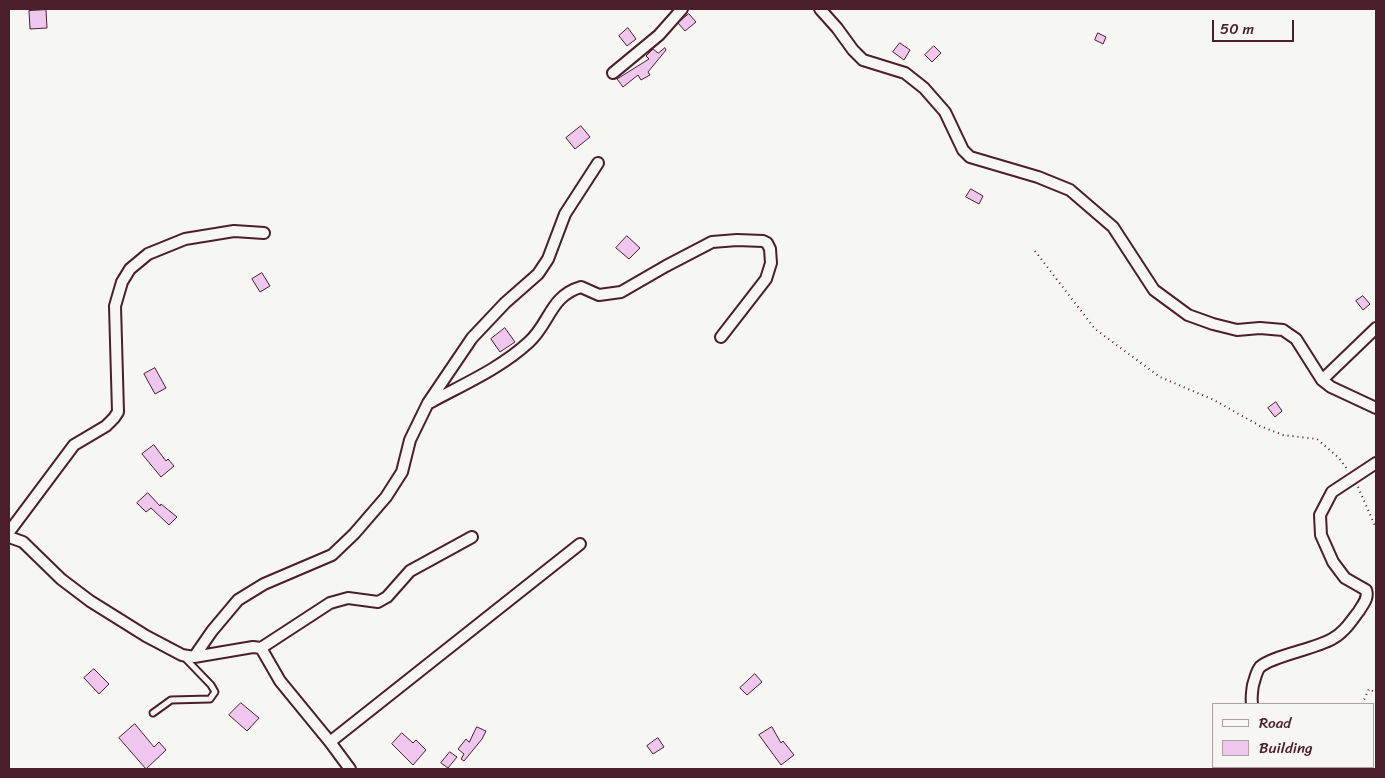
<!DOCTYPE html>
<html>
<head>
<meta charset="utf-8">
<style>
	body { margin:0 }
	#map { position:relative; width:1385px; height:778px; overflow:hidden; background:#f6f6f2; font-family:Sriracha,sans-serif }
	canvas { display:block }
	.frame { position:absolute; inset:0; border:10px solid #4a1f2b; pointer-events:none }
	.legend { position:absolute; left:1212px; top:703px; width:162px; height:65px; box-sizing:border-box; background:#f6f6f2; border:1px solid #b1a0a2; margin:0; padding:6px 9px; list-style:none; font-size:15px; color:#4a1f2b }
	.legend li { display:flex; align-items:center; gap:10px; height:25px }
	.legend b { width:25px; border:1px solid #b1a0a2 }
	.scale { position:absolute; left:1212px; top:20px; width:82px; height:22px; box-sizing:border-box; border:2px solid #4a1f2b; border-top:0; padding-left:6px; font-size:15px; line-height:18px; white-space:nowrap; color:#4a1f2b; -webkit-text-stroke:4px #f6f6f2; paint-order:stroke }
</style>
</head>
<body>
<div id="map">
<canvas width="1385" height="778"></canvas>
<div class="frame"></div>
<ul class="legend">
<li><b style="height:6px;background:#f6f6f2"></b>Road</li>
<li><b style="height:14px;background:#eec6ee"></b>Building</li>
</ul>
<div class="scale">50 m</div>
</div>
<script>
const ctx = document.querySelector('canvas').getContext('2d');
ctx.lineJoin = 'round';
function fillPath(path, color) { ctx.fillStyle = color; ctx.fill(path, 'evenodd'); }
function strokePath(path, color, width, dash) { ctx.strokeStyle = color; ctx.lineWidth = width; ctx.lineCap = dash ? 'butt' : 'round'; ctx.setLineDash(dash || []); ctx.stroke(path); }
const building = new Path2D(`
	M46,10l1,18 -17,1 -1,-18z
	M689,14l7,8 -11,9 -7,-8z
	M628,28l8,11 -9,7 -8,-10z
	M1098,33l8,4 -3,7 -8,-4z
	M900,43l10,7 -6,10 -11,-8z
	M934,46l7,7 -9,9 -7,-7z
	M665,48l1,2 -18,22 2,3 -9,5 -3,-5 -15,12 -6,-8 32,-20 -3,-3 7,-7 5,4z
	M581,126l9,11 -15,12 -9,-11z
	M971,189l12,7 -4,8 -13,-7z
	M627,236l13,12 -11,11 -13,-11z
	M262,273l8,13 -10,6 -8,-13z
	M1363,296l7,8 -7,6 -7,-9z
	M505,328l10,14 -15,10 -9,-13z
	M155,368l11,20 -11,6 -11,-20z
	M1276,402l6,9 -7,6 -7,-9z
	M154,445l12,16 2,-2 6,7 -13,11 -19,-23z
	M148,493l12,13 1,-2 16,13 -8,8 -18,-17 -5,4 -9,-9z
	M94,669l15,15 -10,10 -15,-16z
	M755,674l7,8 -15,13 -7,-7z
	M241,703l18,15 -12,13 -18,-16z
	M135,724l19,23 5,-5 7,8 -20,19 -27,-31z
	M477,727l9,4 -4,8 -18,22 -3,-2 3,-5 -6,-5 8,-10 3,3z
	M772,727l9,16 2,-2 11,14 -13,10 -22,-30z
	M402,733l11,10 3,-3 10,10 -13,15 -21,-21z
	M658,738l6,9 -11,7 -6,-8z
	M450,752l7,5 -9,11 -7,-5z`);
fillPath(building, '#eec6ee');
strokePath(building, '#4a1f2b', 1);
const lane = new Path2D(`
	M153,713l18,-13 39,-1 5,-7 -4,-7 -27,-28`);
const street = new Path2D(`
	M820,9l17,19 16,22 10,10 42,13 19,15 21,24 18,38 7,7 68,20 32,13 43,37 41,63 34,25 25,9 24,6 23,-2 23,2 13,9 26,41 9,7 45,21
	M613,73l46,-38 23,-26
	M1322,380l54,-52
	M431,402c33,-18 70,-34 98,-60 21,-19 21,-46 52,-55l18,8 22,-3 45,-26 46,-24 25,-2 26,1 4,2 3,6 1,14 -5,16 -45,58
	M9,532l65,-87 32,-19 8,-8 4,-6 -3,-106 7,-24 8,-13 18,-15 37,-15 49,-8 30,2
	M9,537l14,5 38,37 29,22 56,35 36,19 12,2 59,-10 8,1 19,33 50,61 20,27
	M261,648l69,-45 18,-5 30,4 9,-5 23,-26 62,-34
	M194,657l18,-26 26,-31 26,-16 68,-29 22,-21 32,-37 16,-25 8,-32 18,-37 44,-65 33,-35 33,-29 10,-15 17,-45 33,-51
	M1252,704c-1,-7 0,-12 1,-19 2,-6 3,-13 7,-18 12,-11 55,-18 72,-28 12,-6 19,-18 27,-28 4,-7 10,-13 7,-21l-21,-12 -12,-16 -12,-27 -1,-20 12,-23 44,-29
	M330,742l250,-198
	M1269,769l1,-2`);
strokePath(lane, '#4a1f2b', 9);
strokePath(street, '#4a1f2b', 14);
strokePath(new Path2D(`
	M1035,251l60,78 65,48 54,23 46,26 23,9 34,4 22,19 9,12
	M1358,487l18,41
	M1362,704l7,-15 7,4
	M1333,767l2,2
	M1218,769l2,-2`), '#4a1f2b', 2, [1, 4]);
strokePath(lane, '#f6f6f2', 5);
strokePath(street, '#f6f6f2', 10);
</script>
</body>
</html>
